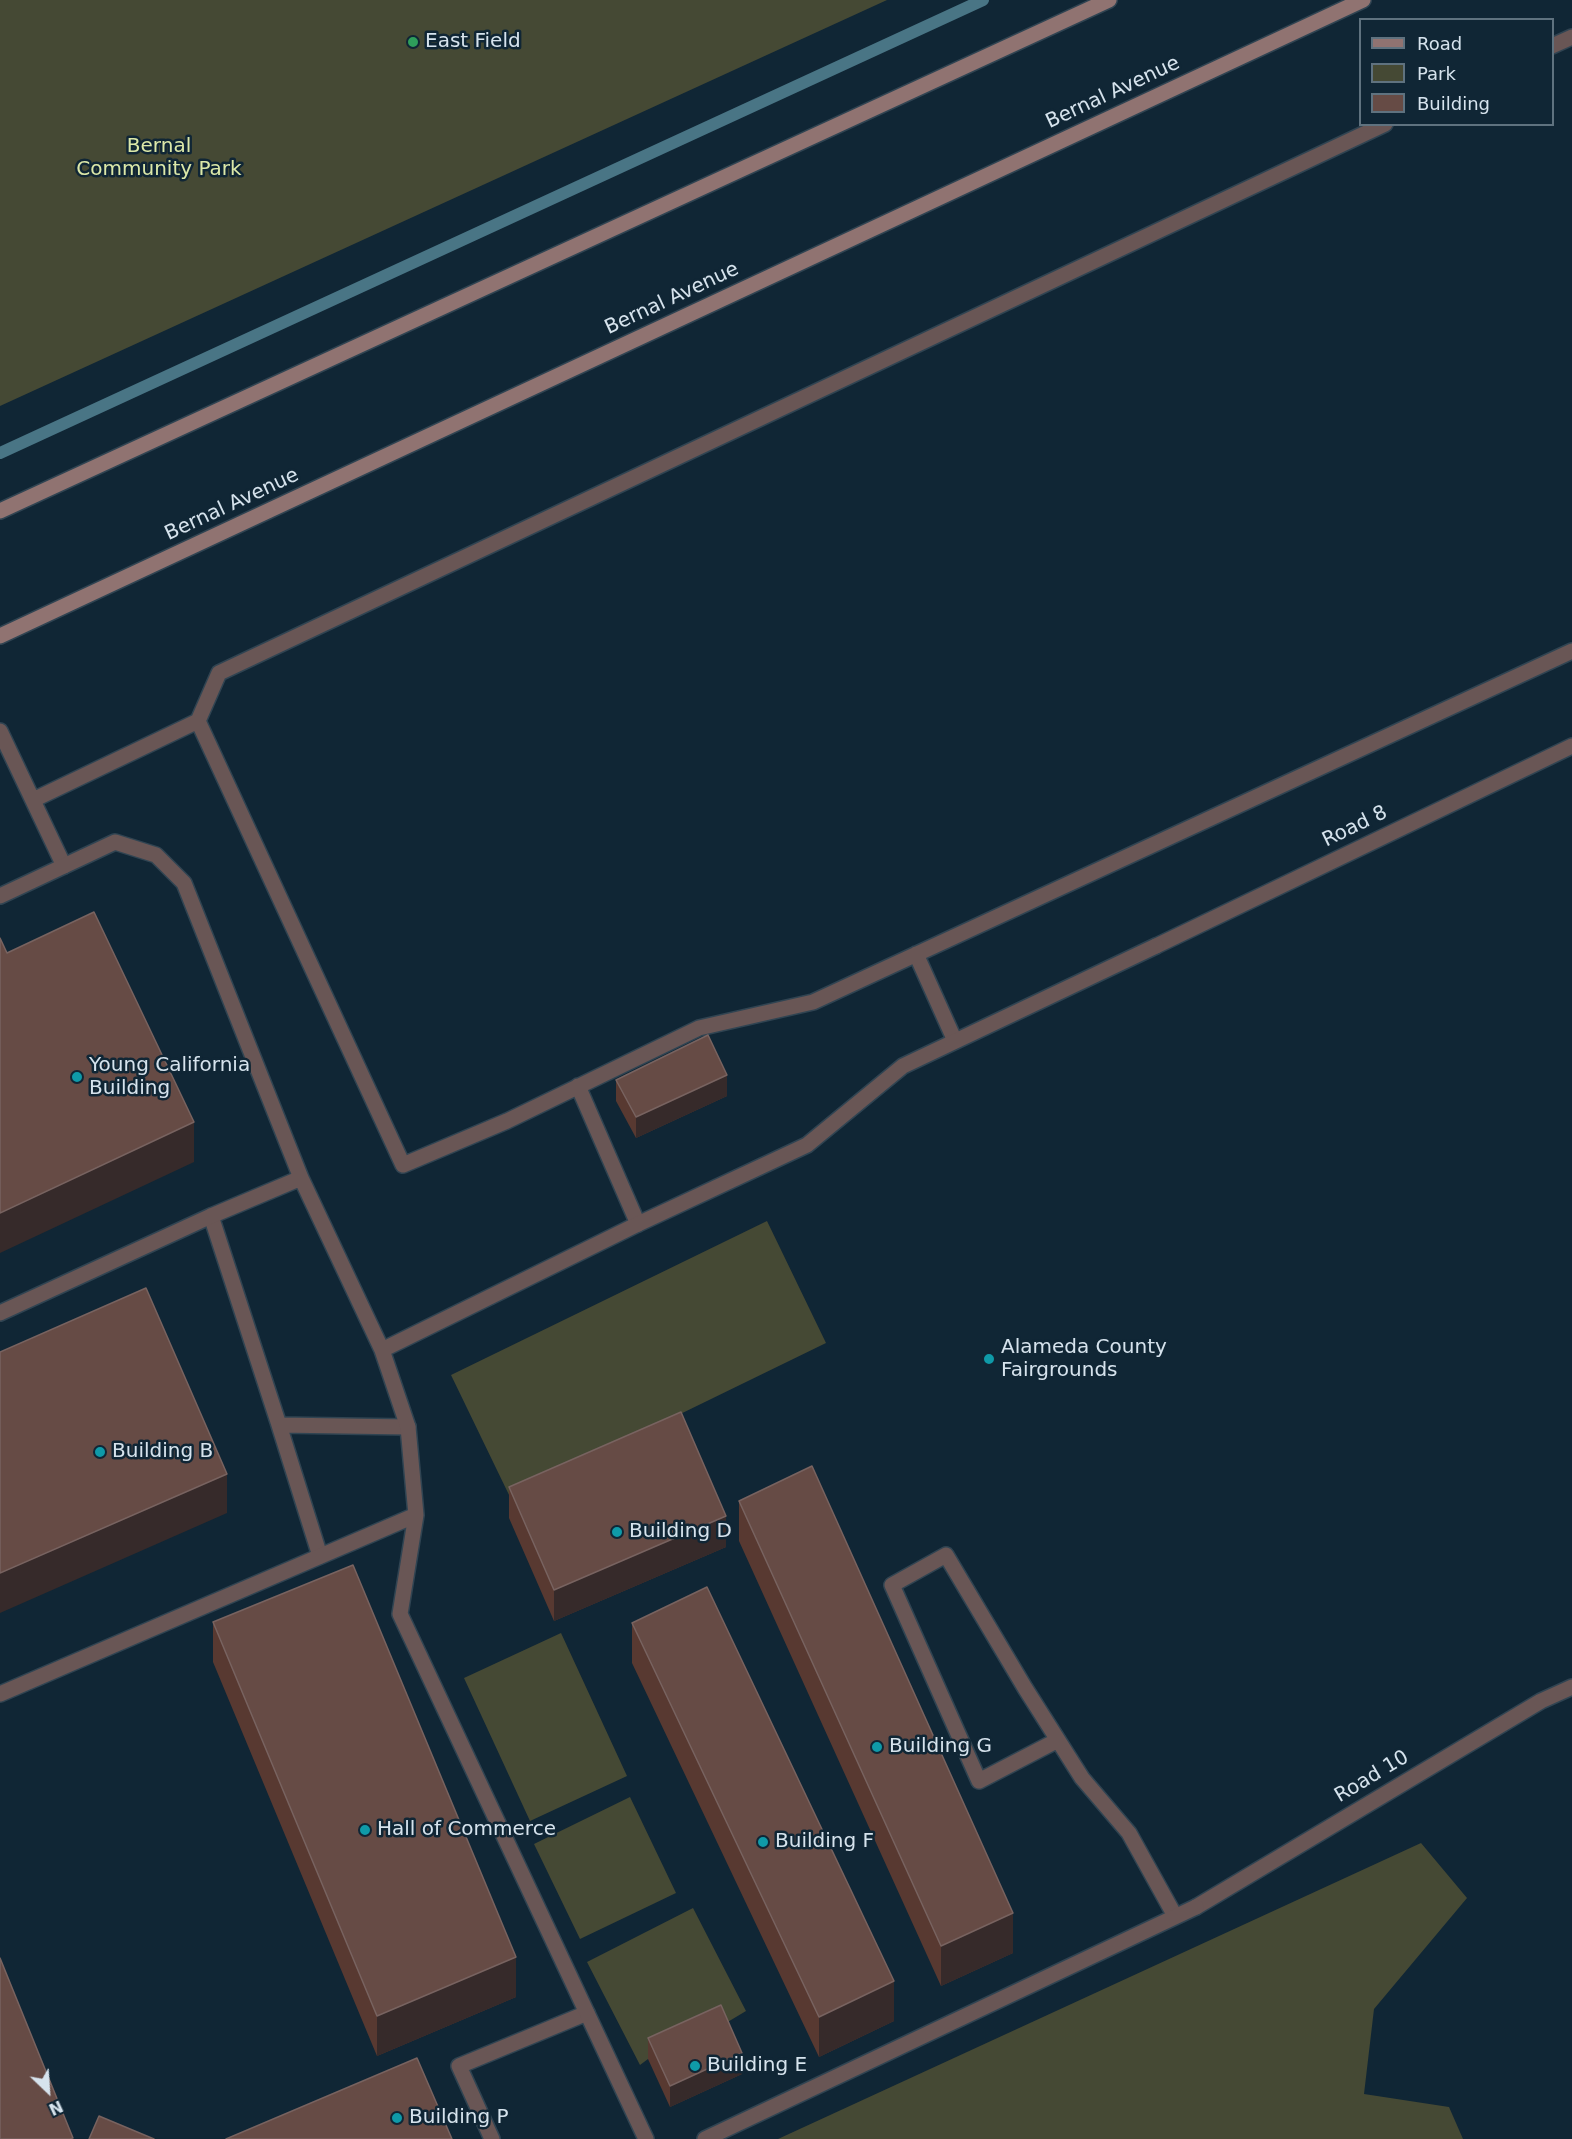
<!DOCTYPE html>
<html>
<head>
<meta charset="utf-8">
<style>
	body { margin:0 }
	#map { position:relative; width:1572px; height:2139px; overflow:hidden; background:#102635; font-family:"DejaVu Sans",sans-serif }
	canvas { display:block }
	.legend { position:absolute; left:1359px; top:18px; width:195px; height:108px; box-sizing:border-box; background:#102635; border:2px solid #5f727f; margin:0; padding:8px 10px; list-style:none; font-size:18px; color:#d6e3ed }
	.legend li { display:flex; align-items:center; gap:12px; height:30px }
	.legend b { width:30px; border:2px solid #5f727f }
	.north { position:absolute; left:18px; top:2061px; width:60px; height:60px; -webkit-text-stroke:4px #102635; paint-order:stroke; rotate:155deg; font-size:16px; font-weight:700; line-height:24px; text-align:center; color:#d6e3ed }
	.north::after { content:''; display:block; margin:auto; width:21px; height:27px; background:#d6e3ed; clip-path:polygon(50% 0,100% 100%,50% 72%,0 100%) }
</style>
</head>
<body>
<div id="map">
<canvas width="1572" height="2139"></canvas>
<ul class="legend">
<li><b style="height:8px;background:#907371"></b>Road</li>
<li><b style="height:16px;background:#454934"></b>Park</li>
<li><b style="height:16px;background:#664b45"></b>Building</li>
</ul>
<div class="north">N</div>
</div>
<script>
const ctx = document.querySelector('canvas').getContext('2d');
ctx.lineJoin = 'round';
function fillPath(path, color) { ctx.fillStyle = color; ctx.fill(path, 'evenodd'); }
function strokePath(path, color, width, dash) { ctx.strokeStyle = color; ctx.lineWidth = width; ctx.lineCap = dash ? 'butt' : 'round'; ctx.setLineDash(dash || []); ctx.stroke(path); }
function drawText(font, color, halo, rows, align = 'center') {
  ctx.font = font + ' "DejaVu Sans",sans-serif'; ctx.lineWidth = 5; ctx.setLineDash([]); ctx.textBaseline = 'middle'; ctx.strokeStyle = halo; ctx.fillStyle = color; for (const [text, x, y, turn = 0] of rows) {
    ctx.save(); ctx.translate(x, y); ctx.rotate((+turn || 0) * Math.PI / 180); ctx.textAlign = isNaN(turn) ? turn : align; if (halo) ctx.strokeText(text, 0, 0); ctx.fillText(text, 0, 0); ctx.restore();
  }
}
fillPath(new Path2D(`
	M0,0h887l-887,406z
	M767,1221l59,122 -316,154 -59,-122z
	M561,1633l66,143 -97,45 -66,-143z
	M630,1797l46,96 -96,46 -46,-95z
	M1421,1843l46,55 -93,111 -10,85 85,13 14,32h-685z
	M693,1908l53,103 -25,15 -73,33 -8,6 -53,-103z`), '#454934');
strokePath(new Path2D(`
	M0,453l983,-453`), '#497585', 12);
const lane = new Path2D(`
	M1552,46l20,-9
	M198,721l205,444 104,-44 192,-93 114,-26 759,-351
	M0,731l64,135
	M33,800l165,-79 21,-48 1166,-549
	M1156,946l416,-200
	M916,954l39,87
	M578,1086l60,138
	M211,1216l68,209 129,2
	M279,1425l41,131
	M1058,1740l-79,41 -87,-196 54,-30 79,133 57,90 47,55 46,83
	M1196,1907l345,-206 31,-14
	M492,2139l-33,-73 128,-53`);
const street = new Path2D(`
	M0,896l115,-54 41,13 28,28 117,295 81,172
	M0,1313l211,-97 90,-38
	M0,1694l416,-179
	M646,2139l-246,-525 16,-99 -8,-88 -26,-77 256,-126 169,-79 96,-79 253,-120
	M705,2139l491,-232`);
const secondary = new Path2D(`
	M0,511l1109,-511
	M0,636l1363,-636`);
strokePath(lane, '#304452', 18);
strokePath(street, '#304452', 18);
strokePath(secondary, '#304452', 18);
strokePath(lane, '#695655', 15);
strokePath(street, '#695655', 15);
strokePath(secondary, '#907371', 15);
fillPath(new Path2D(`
	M616,1080l111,16 -91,42 -20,-37z
	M509,1487l217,60 -172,74 -45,-103z
	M739,1501l274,452 -72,33 -202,-445z
	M213,1622l303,375 -139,59 -164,-394z
	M632,1623l262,398 -75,36 -187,-394z
	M648,2038l94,36 -72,33 -22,-48z`), '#583931');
fillPath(new Path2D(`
	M727,1075v21l-91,42v-21z
	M194,1122v40l-194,91v-40z
	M227,1474v39l-227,100v-40z
	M726,1516v31l-172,74v-31z
	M1013,1913v40l-72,33v-40z
	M516,1957v40l-139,59v-40z
	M894,1981v40l-75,36v-40z
	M742,2053v21l-72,33v-21z`), '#362a2a');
const building = new Path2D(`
	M94,912l100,210 -194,91v-275l7,15z
	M708,1035l19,40 -91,42 -20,-37z
	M146,1288l81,186 -227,99v-221z
	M681,1412l45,104 -172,74 -45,-103z
	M812,1466l201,447 -72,33 -202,-445z
	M353,1565l163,392 -139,59 -164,-394z
	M707,1587l187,394 -75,36 -187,-394z
	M0,1958l73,180 -3,1h-70z
	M721,2005l21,48 -72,33 -22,-48z
	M417,2058l35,81h-226z
	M99,2116l55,23h-65z`);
fillPath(building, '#664b45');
strokePath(building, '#786360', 1.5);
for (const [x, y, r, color] of [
	[413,42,6,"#2e9e5b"],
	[77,1077,6,"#0f9aa8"],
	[989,1359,6,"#0f9aa8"],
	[100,1452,6,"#0f9aa8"],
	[617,1532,6,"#0f9aa8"],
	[877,1747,6,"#0f9aa8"],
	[365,1830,6,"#0f9aa8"],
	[763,1842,6,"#0f9aa8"],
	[695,2066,6,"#0f9aa8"],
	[397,2118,6,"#0f9aa8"]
]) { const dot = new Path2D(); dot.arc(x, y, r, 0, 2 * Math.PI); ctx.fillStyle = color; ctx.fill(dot); strokePath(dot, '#102635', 2); }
drawText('20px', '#d6e3ed', '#102635', [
	["East Field",425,42],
	["Young California",89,1066],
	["Building",89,1089],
	["Alameda County",1001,1348],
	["Fairgrounds",1001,1371],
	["Building B",112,1452],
	["Building D",629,1532],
	["Building G",889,1747],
	["Hall of Commerce",377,1830],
	["Building F",775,1842],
	["Building E",707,2066],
	["Building P",409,2118]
], 'left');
drawText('20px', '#d6e3ed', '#102635', [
	["Bernal Avenue",1113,93,-25],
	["Bernal Avenue",672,299,-25],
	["Bernal Avenue",232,505,-25],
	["Road 8",1355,827,-26],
	["Road 10",1372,1777,-31]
]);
drawText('20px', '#dce8a8', '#102635', [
	["Bernal",159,147],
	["Community Park",159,170]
]);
</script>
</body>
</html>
